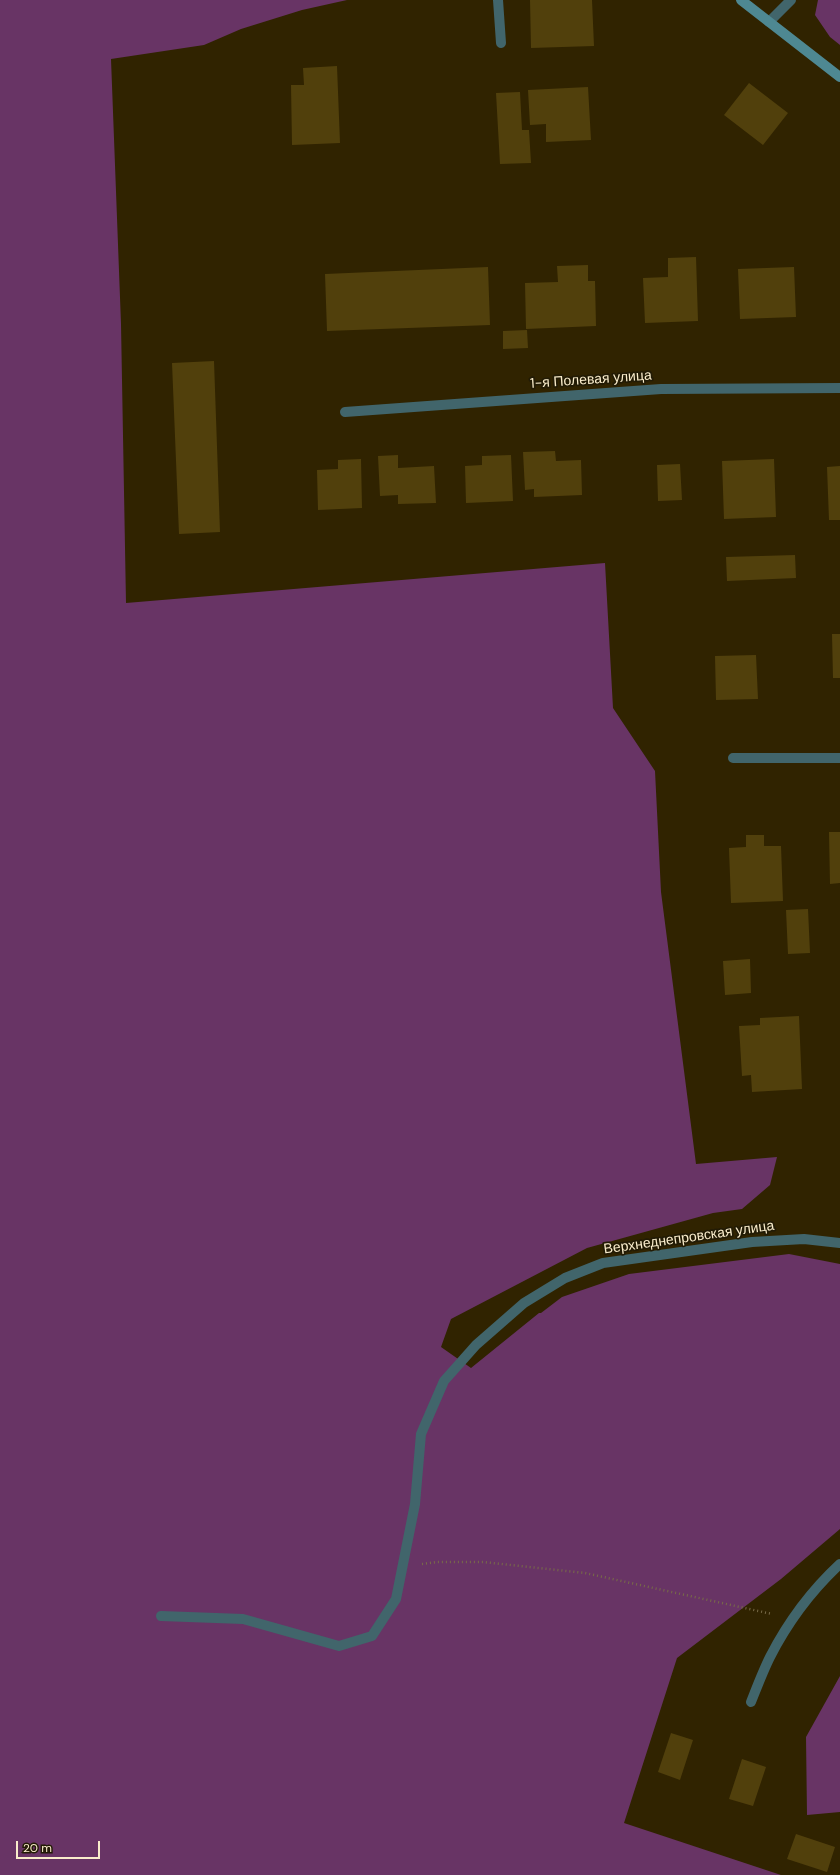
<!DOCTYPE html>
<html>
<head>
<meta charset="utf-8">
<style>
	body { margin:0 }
	#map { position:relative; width:840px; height:1875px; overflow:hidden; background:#302300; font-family:"DM Sans",sans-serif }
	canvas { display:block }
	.scale { position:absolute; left:16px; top:1841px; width:84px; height:18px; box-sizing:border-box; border:2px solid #f9eccb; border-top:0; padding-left:5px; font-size:12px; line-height:14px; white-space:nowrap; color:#f9eccb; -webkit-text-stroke:3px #221b05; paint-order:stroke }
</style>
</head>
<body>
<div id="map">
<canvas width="840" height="1875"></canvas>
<div class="scale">20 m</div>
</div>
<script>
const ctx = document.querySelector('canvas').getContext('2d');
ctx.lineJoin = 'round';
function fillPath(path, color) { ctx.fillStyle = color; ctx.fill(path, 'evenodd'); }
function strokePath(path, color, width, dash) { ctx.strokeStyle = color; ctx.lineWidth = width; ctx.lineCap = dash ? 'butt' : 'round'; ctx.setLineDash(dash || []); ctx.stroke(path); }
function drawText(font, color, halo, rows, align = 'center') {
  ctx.font = font + ' "DM Sans",sans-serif'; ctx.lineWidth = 3.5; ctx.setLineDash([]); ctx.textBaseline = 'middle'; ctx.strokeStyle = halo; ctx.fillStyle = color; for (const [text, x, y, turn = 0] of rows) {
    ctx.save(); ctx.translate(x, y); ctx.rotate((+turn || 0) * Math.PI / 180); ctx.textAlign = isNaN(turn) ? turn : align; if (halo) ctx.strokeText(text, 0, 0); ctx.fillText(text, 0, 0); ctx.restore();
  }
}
fillPath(new Path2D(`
	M0,0h347l-45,10 -61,19 -37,16 -93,14 10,265 5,279 479,-40 8,145 42,63 6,121 35,272 81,-7 -7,28 -28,24 -29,4 -126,35 -136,71 -10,28 30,21 68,-55h2l21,-16 67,-23 160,-20 51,10v265l-59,50 -104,79 -53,165 157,52h-781z
	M818,0h22v45l-10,-8 -15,-22z
	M840,1676v136l-33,3 -1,-78z`), '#683465');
fillPath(new Path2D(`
	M530,0h62l2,46 -63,2z
	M337,66l3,77 -48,2 -1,-60h13l-1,-17z
	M749,83l39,30 -25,32 -39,-30z
	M588,87l3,53 -45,2v-18l-16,1 -2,-35z
	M520,92l2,38h7l2,33 -31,1 -4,-71z
	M696,257l2,64 -53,2 -2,-45 25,-1v-19z
	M588,265v16h7l1,45 -70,3 -1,-46 33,-1 -1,-16z
	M488,267l2,58 -163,6 -2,-57z
	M794,267l2,50 -56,2 -2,-50z
	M527,330l1,18 -25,1v-18z
	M214,361l6,171 -41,2 -7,-171z
	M555,451l1,10 25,-1 1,35 -48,2v-8l-9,1 -2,-38z
	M398,455v13l36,-2 2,37 -38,1v-9l-18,1 -2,-40z
	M511,455l2,46 -47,2 -1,-37 17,-1v-9z
	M361,459l1,49 -44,2 -1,-40 21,-1v-9z
	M774,459l2,58 -52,2 -2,-58z
	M680,464l2,36 -24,1 -1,-36z
	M840,466v54h-11l-2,-53z
	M795,555l1,23 -69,3 -1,-24z
	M832,634h8v44h-7z
	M756,655l2,44 -42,1 -1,-44z
	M829,832h11v51l-10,1z
	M746,835h18v11h17l2,55 -52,2 -2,-55 17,-1z
	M808,909l2,44 -22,1 -2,-44z
	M750,959l1,34 -26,2 -2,-34z
	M799,1016l3,73 -50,3 -1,-17 -9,1 -3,-50 21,-1v-7z
	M671,1733l22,7 -13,40 -22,-8z
	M742,1759l24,8 -13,39 -24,-7z
	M796,1834l39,13 -8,25 -40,-13z`), '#51400c');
strokePath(new Path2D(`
	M422,1564l15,-2h46l102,11 187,41`), '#786b48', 2.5, [1, 3]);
strokePath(new Path2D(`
	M498,0l3,43
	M751,1702c6,-15 12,-31 19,-45 18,-35 42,-67 70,-93`), '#41656b', 10);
strokePath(new Path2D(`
	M769,22l22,-22
	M345,412l316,-23 179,-1
	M733,758h107
	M161,1616l82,3 96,27 33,-10 24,-37 19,-95 6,-70 23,-53 32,-36 48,-42 41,-25 38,-15 149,-21 52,-3 36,4`), '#41656b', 10);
strokePath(new Path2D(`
	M741,0l99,77`), '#4e8892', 10);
drawText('14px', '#f9eccb', '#221b05', [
	["1-я Полевая улица",591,380,-4],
	["Верхнеднепровская улица",689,1238,-8]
]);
</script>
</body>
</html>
